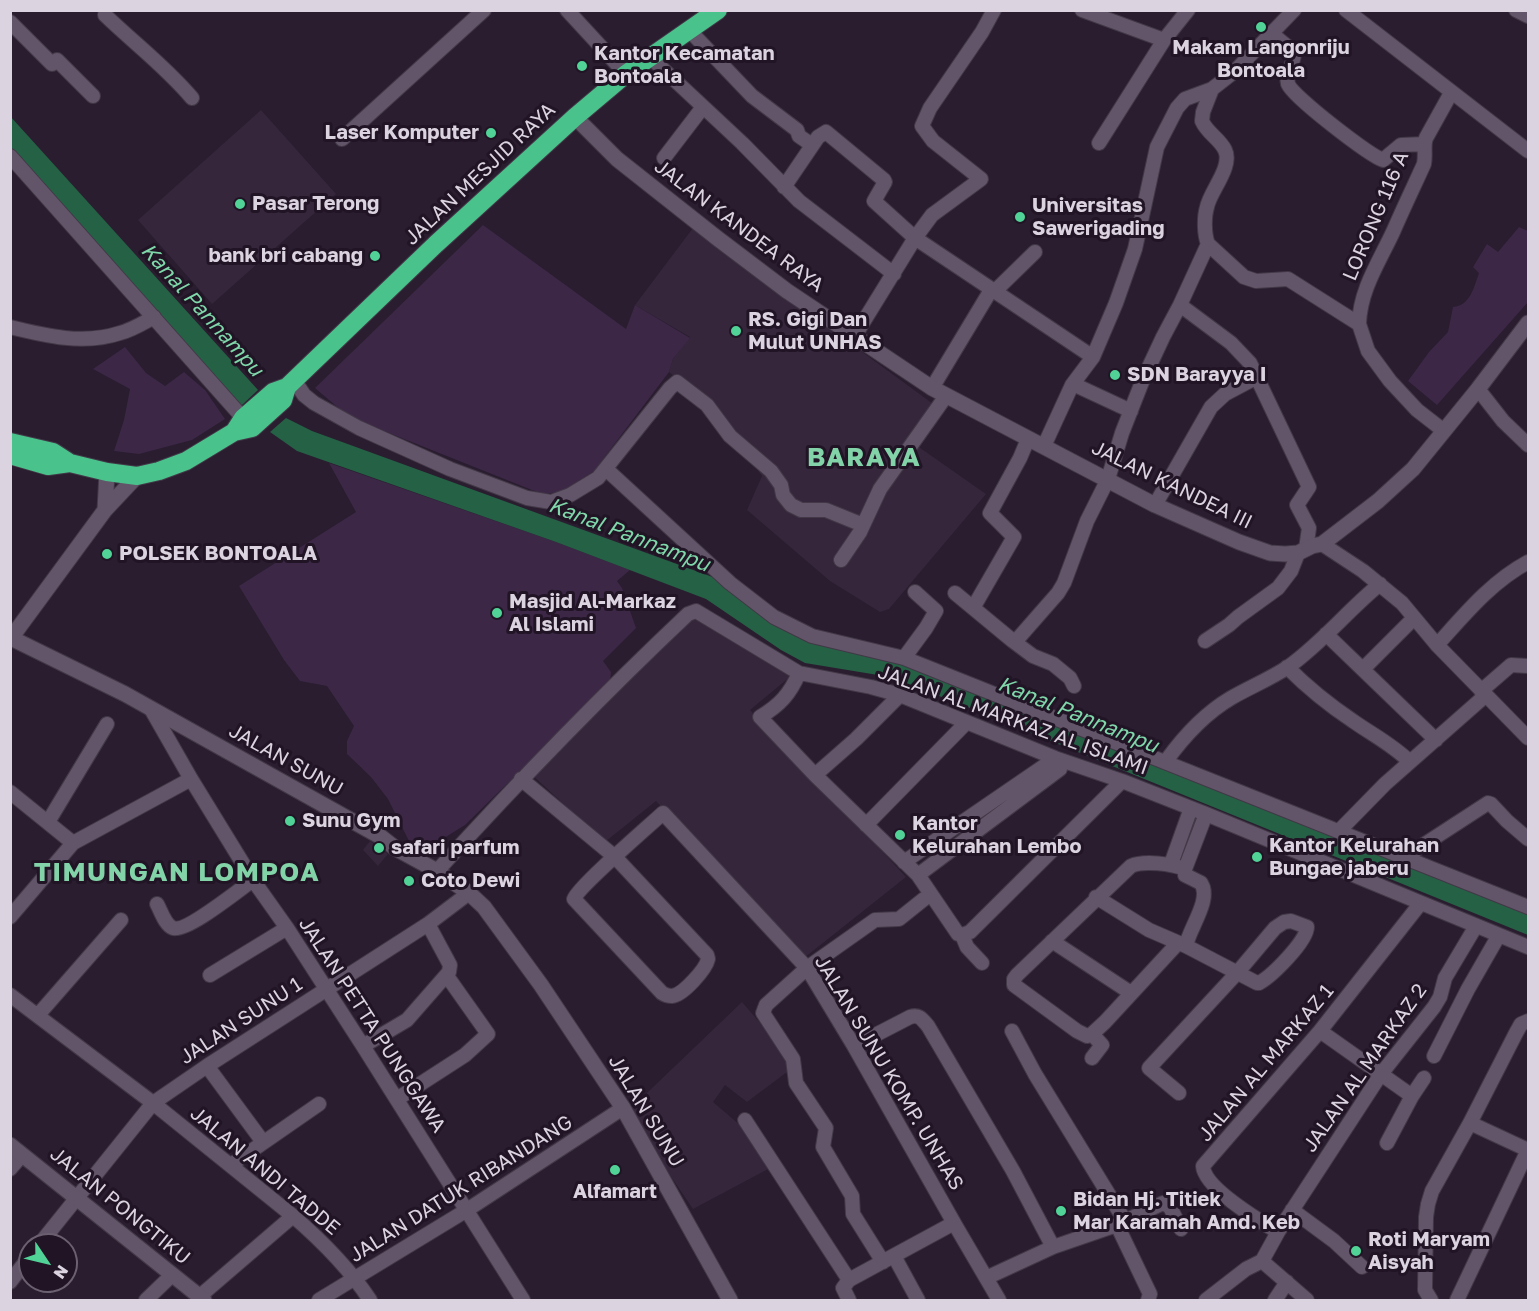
<!DOCTYPE html>
<html>
<head>
<meta charset="utf-8">
<style>
	body { margin:0 }
	#map { position:relative; width:1539px; height:1311px; overflow:hidden; background:#291d2f; font-family:"Golos Text",sans-serif }
	canvas { display:block }
	.frame { position:absolute; inset:0; border:12px solid #dbd3df; pointer-events:none }
	.north { position:absolute; left:18px; top:1233px; width:60px; height:60px; box-sizing:border-box; background:#201425; border:2px solid #6b606f; border-radius:50%; rotate:125deg; font-size:16px; font-weight:700; line-height:24px; text-align:center; color:#dbd3df }
	.north::after { content:''; display:block; margin:auto; width:21px; height:27px; background:#51d398; clip-path:polygon(50% 0,100% 100%,50% 72%,0 100%) }
</style>
</head>
<body>
<div id="map">
<canvas width="1539" height="1311"></canvas>
<div class="frame"></div>
<div class="north">N</div>
</div>
<script>
const ctx = document.querySelector('canvas').getContext('2d');
ctx.lineJoin = 'round';
function fillPath(path, color) { ctx.fillStyle = color; ctx.fill(path, 'evenodd'); }
function strokePath(path, color, width, dash) { ctx.strokeStyle = color; ctx.lineWidth = width; ctx.lineCap = dash ? 'butt' : 'round'; ctx.setLineDash(dash || []); ctx.stroke(path); }
function drawText(font, color, halo, rows, align = 'center') {
  ctx.font = font + ' "Golos Text",sans-serif'; ctx.lineWidth = 6; ctx.setLineDash([]); ctx.textBaseline = 'middle'; ctx.strokeStyle = halo; ctx.fillStyle = color; for (const [text, x, y, turn = 0] of rows) {
    ctx.save(); ctx.translate(x, y); ctx.rotate((+turn || 0) * Math.PI / 180); ctx.textAlign = isNaN(turn) ? turn : align; if (halo) ctx.strokeText(text, 0, 0); ctx.fillText(text, 0, 0); ctx.restore();
  }
}
fillPath(new Path2D(`
	M261,110l75,84 -124,110 -74,-84z
	M693,228l247,181 -24,36 70,49 -97,115 -9,3 -50,-31 -83,-71 15,-34 -40,-57 -53,-47 4,-13 17,-22 -55,-32z
	M695,615l96,61 -41,34 156,167 -102,81 -148,-157 -51,41 -75,-69z
	M370,841l18,13 -10,12 -15,-16z
	M742,1002l46,53 3,14 -44,33 -22,-17 -12,17 27,23 30,43 -77,41 -66,-97z`), '#35263c');
fillPath(new Path2D(`
	M483,225l143,104 9,-24 55,33 -17,21 -4,13 -75,99 -32,21 -20,2 -193,-77 -34,-29z
	M1519,227l9,4v71l-91,103 -29,-24 21,-29 19,-20 5,-25c17,-1 21,-20 26,-34l-6,-6 14,-23 11,8z
	M125,347l21,26 19,13 19,-14 21,18 20,29 -33,21 -53,14 -25,-3 10,-31 6,-31 -37,-20z
	M329,463l227,79 74,28 -13,11 5,7 14,40 -33,33 8,11 -1,11 -145,142 -37,23h-10l-8,-5 -22,-44 -17,-22 -24,-23v-13l7,-15 -27,-40 -27,-5 -16,-21 -45,-74 117,-74z`), '#3c2746');
fillPath(new Path2D(`
	M10,116l248,274 -17,16 -230,-258z
	M286,418l26,13 406,148 54,38 128,41 628,252v25l-578,-235 -66,-24 -79,-13 -24,-13 -75,-51 -150,-57 -259,-91 -27,-19z`), '#256145');
const street = new Path2D(`
	M567,10l59,64
	M1082,10l82,30 24,-30
	M1346,10l182,141
	M1516,10l12,6
	M105,15c29,28 61,52 87,83
	M10,22l42,42
	M689,30l63,66 45,34 2,6 13,9
	M1272,34l22,18c1,11 -9,21 -6,32 5,13 81,71 95,76l18,-15 23,-1
	M650,57l92,86 57,58 95,73
	M57,60l36,36
	M342,139l142,-129
	M1099,143l65,-103
	M10,156l233,262
	M664,158l39,-51
	M784,187l34,-50 8,-5 58,48 1,2 -11,19 41,37 178,119
	M1208,244l36,33 12,4 32,-2 71,45 9,27 22,30 27,29 27,21
	M994,292l41,-40
	M1180,305l51,38 19,20 59,124 -12,18 12,23 -3,21
	M1359,324c1,-34 20,-62 34,-92 10,-23 21,-46 31,-68 2,-10 -1,-18 2,-26l25,-45
	M10,327c36,9 74,18 110,6 12,-3 23,-10 34,-16
	M854,337l61,-99 17,-23 49,-36 -48,-38 -11,-15 8,-18 52,-76 12,-22
	M294,380l10,15 10,8 45,25 91,41 77,29 24,4 19,-7 28,-17 72,-90 7,-6 30,23 23,31 41,35 10,14 2,10 8,10 10,5h25l37,15
	M1073,384l58,27
	M932,388l59,-98
	M1478,389l25,32 25,24
	M1044,446l28,-61 21,-28 23,-54 19,-54 22,-102 20,-39 8,-9 27,-10 23,-18 59,-61
	M606,469l124,114 44,34 38,19 92,22 624,249
	M1155,505l56,-98 14,-13 32,-17
	M1322,544l41,27 39,32 35,42 91,93
	M841,560l19,-28 20,-43 66,-93
	M955,593l58,48 20,15 20,8 17,14 4,8
	M973,608l41,-71 -24,-24 30,-55 8,-19
	M1326,634l110,106
	M1205,641l24,-16 9,-8 40,-29 13,-17 7,-18
	M1015,642l43,-49 6,-10 23,-62 21,-42 14,-46 20,-51 21,-45 17,-32 28,-61c-4,-10 -4,-27 -1,-37 3,-16 26,-40 18,-57 -5,-11 -18,-17 -23,-29l1,-9 9,-23
	M1437,645c28,-31 54,-63 91,-83
	M904,658l22,-30 10,-17 -21,-19
	M1287,667c20,20 42,38 66,54 20,14 40,24 57,41
	M1363,669l51,-51
	M799,673c-9,21 -19,32 -39,44l55,58 103,100 40,59 4,1 8,-3 152,-151
	M1481,691l30,-26 17,1
	M151,709l40,70 62,101 34,48 76,118 160,254
	M1166,761c18,-25 38,-47 65,-63 19,-11 39,-19 57,-31 34,-24 60,-57 92,-83
	M815,775l41,-36 44,-44
	M521,779l94,78 92,98 1,4c-2,10 -25,36 -36,37 -4,0 -7,-1 -10,-3l-88,-94c4,-12 75,-73 89,-86l144,155 47,78 100,177
	M10,792l63,51 118,-64
	M48,822l59,-98
	M866,825l100,-102
	M1339,831l46,-47 101,-89
	M1405,857l83,-54 3,1 16,17 21,18
	M904,862l143,-98
	M1171,864l20,-56
	M437,871c81,-89 163,-174 251,-257l8,-3 103,62 72,14 29,8 155,63 67,23 84,33 322,133
	M918,875l142,-106
	M1096,897l53,33 37,16
	M157,904c4,7 8,21 16,24 13,5 67,-39 80,-48
	M10,917l63,-74
	M962,935l5,12 15,16
	M1052,941l79,52
	M1178,943l-73,79 -13,12 -5,2 -10,-5 -63,-46v-6l3,-4 114,-109c13,-6 41,-2 54,3
	M210,975l77,-47
	M10,995l143,108 140,113c29,25 56,52 77,84
	M38,1015l83,-95
	M1012,1031l23,43 90,147
	M1320,1031l92,65 12,-18
	M363,1046l44,-26 42,-48 1,-7 -22,-41
	M854,1046l56,-29c9,-3 12,2 18,9l85,145 40,76
	M1434,1056l34,-67 31,-54
	M1092,1058l10,-13 -10,-11
	M207,1066l56,76
	M1179,1093l-30,-25 88,-95 38,-45 9,-6 7,-1 16,6c0,14 -35,49 -48,56h-2l-71,-37c3,-18 26,-46 15,-63l-16,-8v-6l21,-55
	M397,1099l68,-44 23,-21 -41,-58
	M745,1120l104,160
	M1470,1123l58,27
	M1387,1143l25,-47
	M231,1165l88,-61
	M10,1169l12,-14
	M1292,1210l42,31 28,26
	M1117,1225l33,69 -2,6
	M1278,1232c-18,-11 -74,-44 -75,-66l117,-135 100,-127
	M39,1245l114,-142 54,-37 221,-142 41,-31
	M894,1256l24,44
	M1262,1261l16,-29 103,-158 53,-67 6,-10 5,-19 31,-52
	M1262,1261l45,39
	M883,1262l-30,-48 -1,-18 -29,-49 3,-19 -30,-45 -3,-24 -30,-46 3,-8 41,-37 68,-48 24,-1 25,-20
	M986,1278l67,-31 64,-22 46,-22 7,4 11,22
	M10,1282l20,-26
	M200,1296l93,-80
	M146,1300l26,-25
	M319,1300l148,-90 156,-102
	M849,1300l-6,-12 6,-8 105,-57 45,77
	M1206,1300l40,-31 16,-8
	M1275,1300l12,-18
	M1431,1300l-6,-10 1,-73 2,-13 4,-13 38,-68 46,-90 5,-9 7,-3
	M1457,1300l71,-150`);
const secondary = new Path2D(`
	M575,117l42,42 100,79 70,53 145,97 223,117 84,37 31,11 15,1 13,-1 14,-7 10,-2 56,-43 35,-32 65,-80 50,-66
	M137,476l-32,34 -94,128 114,56 256,143 14,11 42,23 32,22 15,14 57,78 82,123 107,192
	M105,510l2,-38
	M10,1145l194,155`);
const highway = new Path2D(`
	M234,432l18,-4 31,-28 4,-13
	M10,442l43,10 17,11
	M10,455l38,11 22,-3 37,9 30,4 22,-5 27,-10 48,-29 9,-14 30,-26 14,-5 149,-143 139,-127 51,-43 92,-64`);
strokePath(street, '#423847', 16);
strokePath(secondary, '#423847', 17);
strokePath(highway, '#423847', 20);
strokePath(street, '#625569', 14);
strokePath(secondary, '#625569', 15);
strokePath(highway, '#49c28b', 18);
for (const [x, y, r, color] of [
	[1261,27,6,"#51d398"],
	[582,66,6,"#51d398"],
	[491,133,6,"#51d398"],
	[240,204,6,"#51d398"],
	[1020,217,6,"#51d398"],
	[375,256,6,"#51d398"],
	[736,331,6,"#51d398"],
	[1115,375,6,"#51d398"],
	[107,554,6,"#51d398"],
	[497,613,6,"#51d398"],
	[290,821,6,"#51d398"],
	[900,835,6,"#51d398"],
	[379,848,6,"#51d398"],
	[1257,857,6,"#51d398"],
	[409,881,6,"#51d398"],
	[615,1170,6,"#51d398"],
	[1061,1211,6,"#51d398"],
	[1356,1251,6,"#51d398"]
]) { const dot = new Path2D(); dot.arc(x, y, r, 0, 2 * Math.PI); ctx.fillStyle = color; ctx.fill(dot); strokePath(dot, '#201425', 2); }
drawText('bold 20px', '#dbd3df', '#201425', [
	["Makam Langonriju",1261,48,"center"],
	["Bontoala",1261,71,"center"],
	["Kantor Kecamatan",594,54],
	["Bontoala",594,77],
	["Laser Komputer",479,133,"right"],
	["Pasar Terong",252,204],
	["Universitas",1032,206],
	["Sawerigading",1032,229],
	["bank bri cabang",363,256,"right"],
	["RS. Gigi Dan",748,320],
	["Mulut UNHAS",748,343],
	["SDN Barayya I",1127,375],
	["POLSEK BONTOALA",119,554],
	["Masjid Al-Markaz",509,602],
	["Al Islami",509,625],
	["Sunu Gym",302,821],
	["Kantor",912,824],
	["Kelurahan Lembo",912,847],
	["Kantor Kelurahan",1269,846],
	["Bungae jaberu",1269,869],
	["safari parfum",391,848],
	["Coto Dewi",421,881],
	["Alfamart",615,1192,"center"],
	["Bidan Hj. Titiek",1073,1200],
	["Mar Karamah Amd. Keb",1073,1223],
	["Roti Maryam",1368,1240],
	["Aisyah",1368,1263]
], 'left');
drawText('20px', '#dbd3df', '#201425', [
	["JALAN MESJID RAYA",480,174,-43],
	["LORONG 116 A",1376,216,-67],
	["JALAN KANDEA RAYA",739,226,37],
	["JALAN KANDEA III",1172,485,26],
	["JALAN AL MARKAZ AL ISLAMI",1013,720,20],
	["JALAN SUNU",286,760,29],
	["JALAN SUNU 1",241,1021,-33],
	["JALAN PETTA PUNGGAWA",372,1025,57],
	["JALAN AL MARKAZ 1",1266,1063,-50],
	["JALAN AL MARKAZ 2",1365,1068,-55],
	["JALAN SUNU KOMP. UNHAS",889,1073,59],
	["JALAN SUNU",646,1111,59],
	["JALAN ANDI TADDE",265,1171,40],
	["JALAN DATUK RIBANDANG",461,1189,-32],
	["JALAN PONGTIKU",120,1206,39]
]);
drawText('italic 21px', '#7fd7aa', '#201425', [
	["Kanal Pannampu",202,310,48],
	["Kanal Pannampu",629,535,21],
	["Kanal Pannampu",1078,715,22]
]);
ctx.letterSpacing = '1.5px';
drawText('bold 26px', '#83d3a9', '#201425', [
	["BARAYA",864,458],
	["TIMUNGAN LOMPOA",177,873]
]);
ctx.letterSpacing = '0px';
</script>
</body>
</html>
